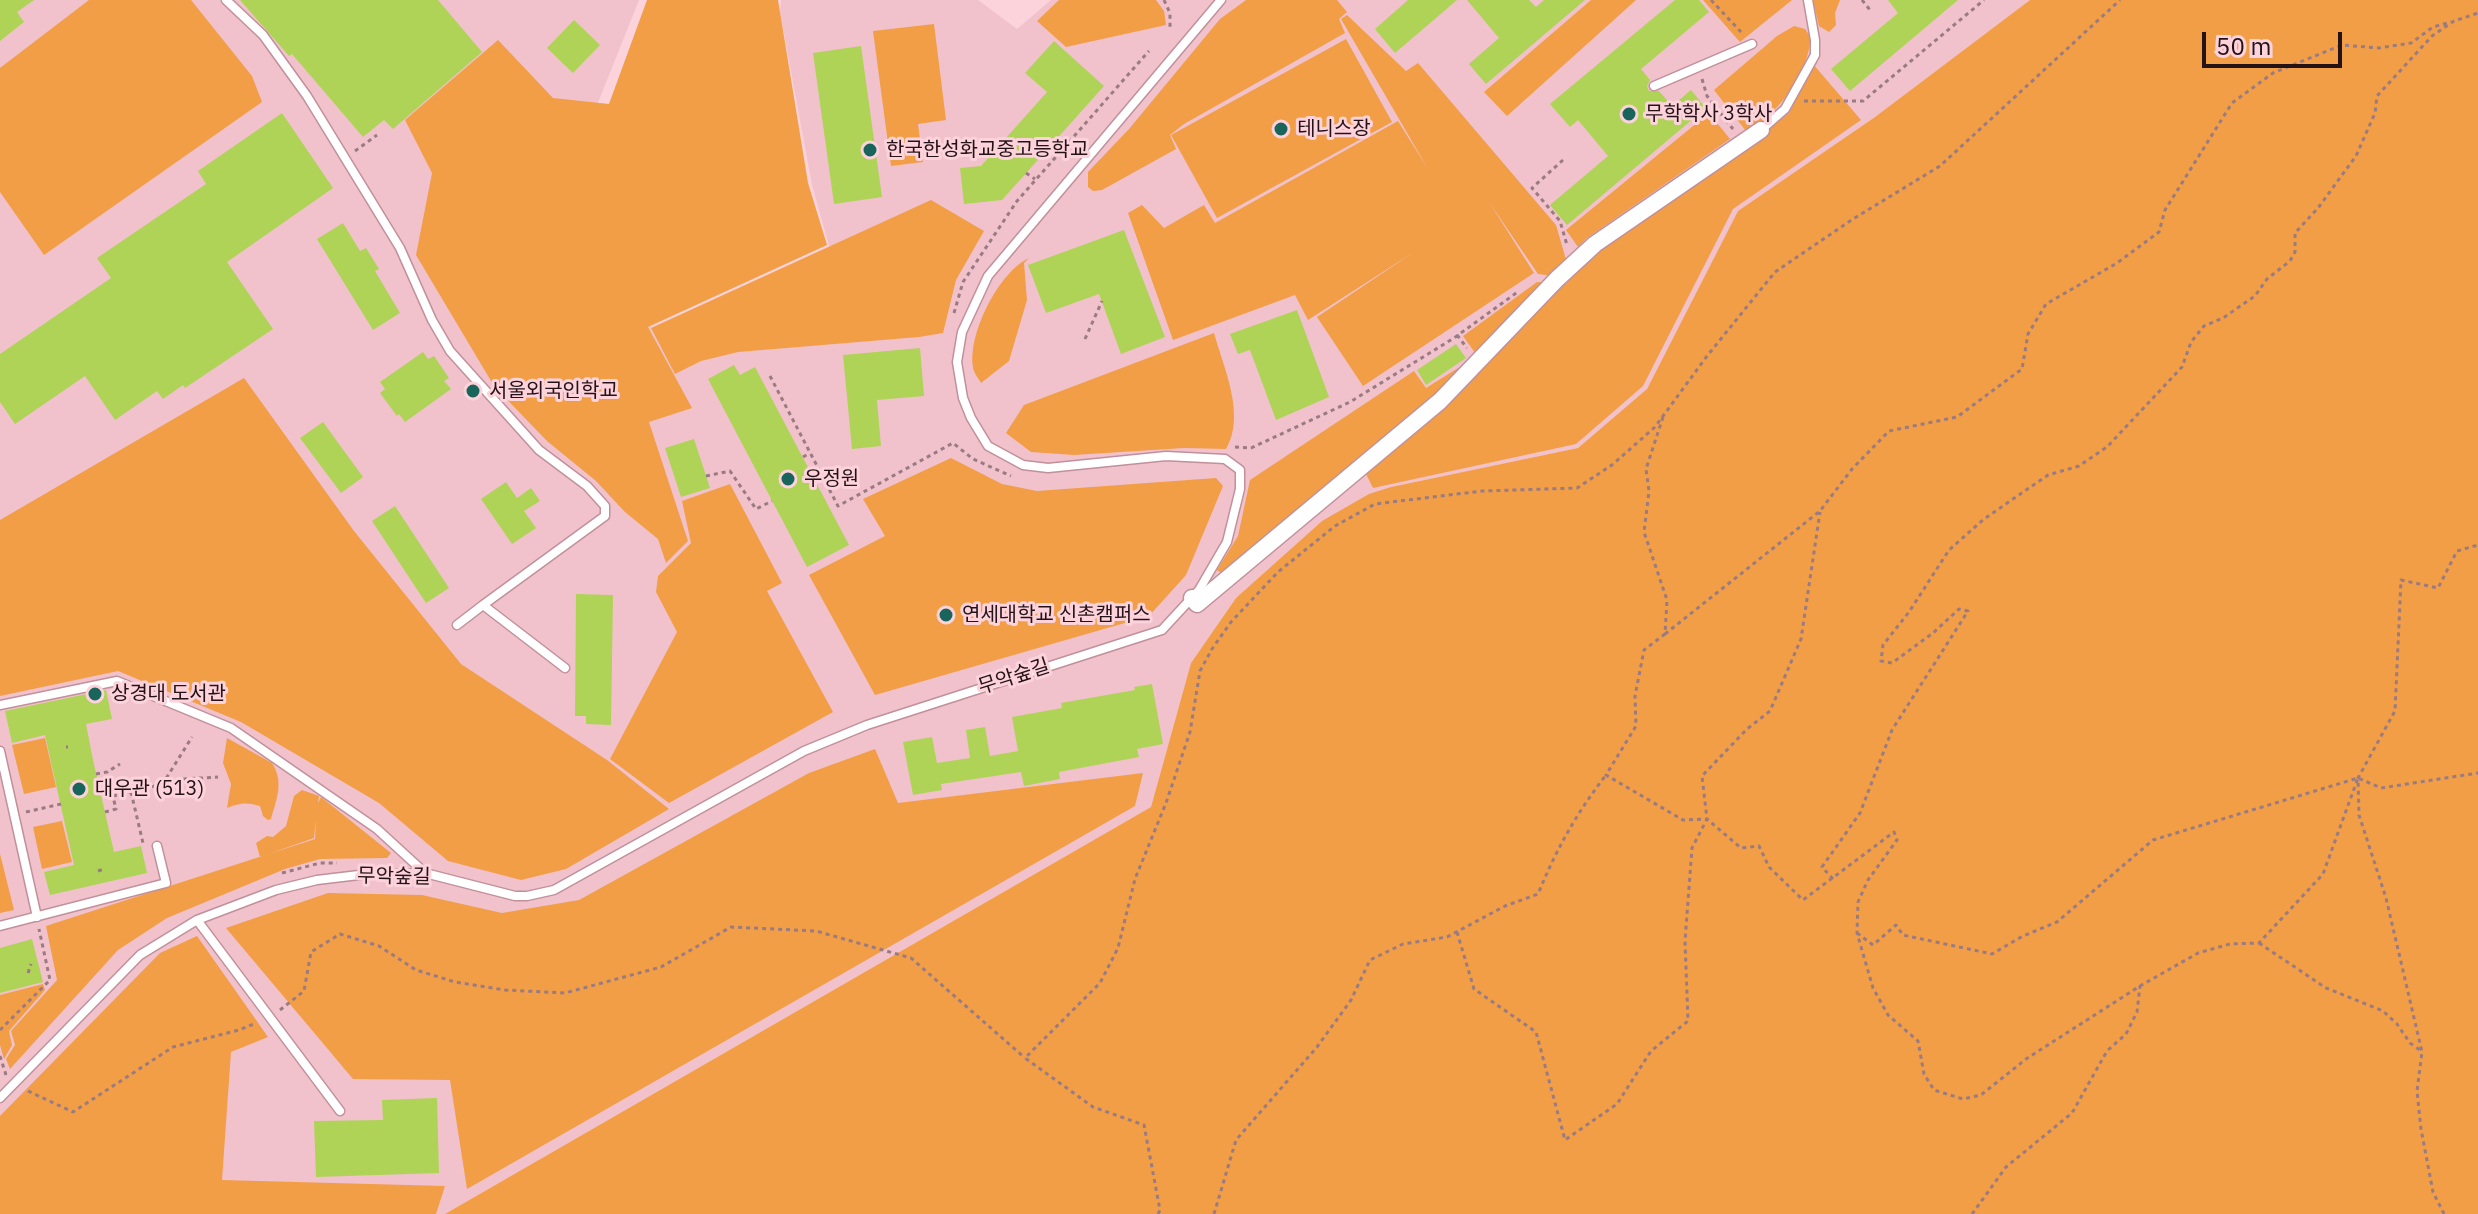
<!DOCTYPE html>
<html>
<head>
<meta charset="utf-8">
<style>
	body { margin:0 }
	#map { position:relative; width:2478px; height:1214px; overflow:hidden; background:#fcd2db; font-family:"IBM Plex Sans",sans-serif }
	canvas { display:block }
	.scale { position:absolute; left:2202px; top:32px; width:140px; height:36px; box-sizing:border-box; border:4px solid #241217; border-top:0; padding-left:10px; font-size:24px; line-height:28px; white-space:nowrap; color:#241217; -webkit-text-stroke:6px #fcd2db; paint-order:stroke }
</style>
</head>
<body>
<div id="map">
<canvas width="2478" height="1214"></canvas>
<div class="scale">50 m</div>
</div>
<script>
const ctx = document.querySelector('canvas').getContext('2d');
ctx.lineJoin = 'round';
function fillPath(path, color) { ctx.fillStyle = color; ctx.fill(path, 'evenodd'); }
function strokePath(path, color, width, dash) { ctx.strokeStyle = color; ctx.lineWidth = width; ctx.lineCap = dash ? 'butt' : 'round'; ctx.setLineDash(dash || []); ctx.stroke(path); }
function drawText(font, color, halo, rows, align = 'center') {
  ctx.font = font + ' "IBM Plex Sans","Noto Sans KR",sans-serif'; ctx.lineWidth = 6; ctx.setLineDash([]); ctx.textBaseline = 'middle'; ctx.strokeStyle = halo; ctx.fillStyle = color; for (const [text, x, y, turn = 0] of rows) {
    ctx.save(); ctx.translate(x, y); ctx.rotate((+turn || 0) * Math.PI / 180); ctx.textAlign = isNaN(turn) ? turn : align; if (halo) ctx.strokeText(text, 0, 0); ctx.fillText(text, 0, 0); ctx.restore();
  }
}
fillPath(new Path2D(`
	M0,0h639l-88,220 123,131 157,-98 -19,-68 -32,-173 1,-12h197l39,29 34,-29h979l-155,117 -137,94 -91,178 -69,59 -187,39 -69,34 -86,77 -45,65 -40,144 -706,407h-445z`), '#f1c2cc');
fillPath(new Path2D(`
	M89,0h102l61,76 10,26 -218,153 -44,-63v-124z
	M647,0h131l30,183 19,62 -179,82 44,81 -43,14 39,119 -22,22 -8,-24 -33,-27 -29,-31 -49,-40 -53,-55 -78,-131 16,-82 -27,-53 93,-80 55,58 56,6z
	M1059,0h97l8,11 2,14 -100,22 -29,-26z
	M1246,0h91l10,12 -8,7 6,14 -161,91 -14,11 6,14 -74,41 -9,1 -5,-4v-15l41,-43 91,-110z
	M1591,0h45l-129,116 -23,-24z
	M1703,0h89l-52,42z
	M1813,0h27l-5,13 1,12 -7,7 -10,-6z
	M2030,0h448v1214h-2033l706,-407 40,-144 45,-65 86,-77 47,-27 22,-7 187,-39 69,-59 91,-178 137,-94z
	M1347,15l59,56 12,-8 138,162 11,38 -13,13 -16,-2 -49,-72 45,71 -171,113 -46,-69 97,-65 -106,68 -13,-25 -122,45 -45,-127 14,-8 22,23 40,-23 11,18 183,-102 30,48 -87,-150z
	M934,24l12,96 -28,4 5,38 -32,4 -18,-135z
	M1794,26l11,3 5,7c2,32 -35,84 -64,95l-32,-41 63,-54z
	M1346,39l46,83 -175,96 -46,-83z
	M1813,64l48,56 -128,89 -90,177 -67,58 -203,44 -9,-18 233,-222 142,-96 50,-39z
	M1709,113l21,26 -143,99 -9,9 -12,-17z
	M931,200l53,31 -28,49 -13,53 -24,4 -181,15 -37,9 -26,13 -24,-46z
	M1029,258l-5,5 3,37 -18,61 -28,22c-2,-4 -8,-11 -8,-16 -5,-34 26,-95 56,-109z
	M1537,282h14l-73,75 -15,-21z
	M1214,333c10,36 32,82 12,116l-42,-1 -110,7 -43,-3 -25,-19 18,-28z
	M1471,360l-35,39 -213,175 -6,-4 21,-34 12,-56 164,-109 12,17z
	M244,378l110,153 107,133 146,96 62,49 -103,60 -45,11 -73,-19 -69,-58 -138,-81 -123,-51 -118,25v-176z
	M951,458l51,26 35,7 179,-13 7,8 -37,89 -37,41 -274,79 -66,-120 76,-39 -22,-37z
	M730,484l52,99 -15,8 66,121 -164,91 -59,-44 67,-127 -21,-40 2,-16 33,-33 -9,-42z
	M45,738l11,49 -32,7 -12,-49z
	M227,738l45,25c12,19 5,35 -1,56l-3,1 -5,-4 -3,-10c-14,-4 -20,-3 -33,2l4,-24 -8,-21z
	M875,749l23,54 245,-30 -8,33 -668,383 -17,-109 -97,-1 -127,-151 102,-35 94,2 80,18 77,-13 230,-127z
	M302,790l17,6 -1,7 3,-6 70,56 -4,5 -67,1 -35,10 -118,49 -49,32 -108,119 -4,-10 9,-14 -4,-14 46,-51 -11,-54 269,-87 1,-20 -2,19 -54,19 -4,-14 11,-7 6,1 13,-11 8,-30z
	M62,821l10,41 -30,7 -9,-42z
	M0,854l14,56 -14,3z
	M197,936l71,101 -37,15 -9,128 223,6 -9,28h-436v-98l160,-163z
	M43,984l2,6 -36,41 3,14 -8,14 -4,-14v-50z`), '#f29e47');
fillPath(new Path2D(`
	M0,0h34l-17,12 7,10 -24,19z
	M240,0h198l44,52 -89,77 -9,-9 -21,17 -71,-83 -3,2z
	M1408,0h49l-62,53 -20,-24z
	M1467,0h62l7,7 8,-7h41l-99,84 -17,-20 30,-26z
	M1675,0h24l10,12 -68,57 9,11 -3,6 2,5h10l13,15 19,-16 15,18 -139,117 -17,-20 58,-49 -30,-36 -8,7 -20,-23z
	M1888,0h70l-108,91 -19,-22 67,-56z
	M574,20l26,25 -27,28 -26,-25z
	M1054,41l50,45 -102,114 -38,4 -4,-36 21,-2 66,-74 -22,-19z
	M861,46l21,151 -48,7 -21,-151z
	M282,113l51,75 -106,74 46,67 -88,59 -2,-3 -20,14 -6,-8 -42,29 -30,-44 -70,48 -15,-22v-48l111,-76 -14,-20 109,-74 -8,-13z
	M343,223l17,28 6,-3 13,21 -4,2 25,42 -27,17 -56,-91z
	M1124,230l41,107 -44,17 -22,-60 -53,19 -18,-48z
	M1297,310l32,87 -53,23 -26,-70 -12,4 -8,-20z
	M1456,344l10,14 -40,27 -9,-15z
	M920,348l4,48 -47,4 4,46 -29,3 -9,-94z
	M423,352l5,7 6,-3 15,22 -5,3 7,8 -46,33 -6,-8 -2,2 -17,-23 5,-4 -5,-7z
	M734,365l6,10 15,-8 94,178 -42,22 -99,-188z
	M323,422l40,55 -22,16 -41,-55z
	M694,439l16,49 -29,9 -16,-49z
	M506,482l11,16 14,-10 9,13 -16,10 12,17 -24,16 -31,-45z
	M395,506l54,82 -23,15 -54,-82z
	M576,594l37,1 -2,130 -25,-1v-8h-11z
	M1152,684l11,60 -26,5 2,8 -80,15 1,7 -36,7 -3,-14 -80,12 1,6 -29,5 -10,-53 29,-5 5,26 33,-5 -4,-28 19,-3 5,29 28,-5 -6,-34 50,-9 -1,-5 74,-13 -1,-3z
	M106,690l6,29 -26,5 7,36 21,92 27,-6 6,27 -97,22 -6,-23 30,-7 -29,-130 -33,8 -7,-32z
	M32,939l11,43 -43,11v-45z
	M437,1098l2,75 -123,4 -2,-56 69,-1 -1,-20z`), '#afd357');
const lane = new Path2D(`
	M226,0l37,35 44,61 93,152 32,72 18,31 89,99 48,36 18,20v10l-122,89 82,63
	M1654,86l98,-42
	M1761,130l24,-21 30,-54v-15l-7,-40
	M457,625l26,-20
	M0,705l117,-24 114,47 146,101 48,44
	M0,751l37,166
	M197,920l143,191
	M0,926l166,-43 -9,-37
	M0,1098l140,-143 57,-35 79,-30 41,-10 42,-5 66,-2 90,23h12l27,-6 250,-139 63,-26 295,-95 37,-40 28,-48 13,-53v-19l-15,-11 -59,-3 -118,12 -25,-3 -35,-19 -17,-28 -8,-20 -6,-36 5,-30 26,-56 233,-276`);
const street = new Path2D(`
	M1192,598l5,6 243,-203 117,-122 38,-35 166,-114`);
strokePath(lane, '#c1909b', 11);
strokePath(street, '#c1909b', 19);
strokePath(new Path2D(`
	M1164,0l6,13v15
	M1711,0l30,32
	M1862,0l8,10
	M1702,79l5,17 26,33
	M1804,101h59l121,-101
	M355,151l22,-16
	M1563,160l-31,28 28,33 7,24
	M1026,173l9,6
	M954,313l9,-31 54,-81 132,-150
	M1457,335l10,13
	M1085,339l17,-38
	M770,376l68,130 115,-63 20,16 38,17
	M1663,417l-17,52 3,22 -5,41 23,68 -2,34 -21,16 -9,46 1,30 -30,49 77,45 24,-1 34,29 18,-2 10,21 34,33 91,-68 3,8 -29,40 -10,22 -1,31 16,55 15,27 30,26 6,33 10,16 29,9 18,-4 45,-36 114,-73 58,-33 32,-9 29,-1 64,-69 35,-96
	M1235,447l16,1 99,-46 104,-64 65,-47
	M803,457l7,-4
	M706,476l24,-5 26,38 16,-8
	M1665,634l155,-123 32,-42 37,-38 68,-14 65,-48 6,-35 18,-30 71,-41 42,-31 6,-22 67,-107 41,-30 69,-28 37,3 32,-5 22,-16 18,-5
	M66,747h2
	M96,774l11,-2 13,-8
	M162,785l30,-48
	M131,792l12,51
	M113,796l71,-17 34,-2
	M26,812l35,-8
	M105,812l11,-3 -9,-37
	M98,871l6,-2
	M282,873l38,-10h17
	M1833,879l-11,-12 38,-54 32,-83 76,-119 -9,-2 -26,24 -41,30 -11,-2 2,-16 26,-33 40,-62 35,-31 64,-44 31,-9 28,-19 75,-80 9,-25 13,-16 19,-8 32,-22 12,-17 23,-18 5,-9v-19l23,-25 38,-52 19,-43 2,-17 55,-60 22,-15 24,-8
	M1457,932l17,57 62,43 29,108 52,-36 34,-53 37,-30 -3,-80 7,-93 15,-29 -5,-43 45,-47 23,-18 31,-72 19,-127
	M1857,933l16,12 23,-20 7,10 89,19 31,-18 34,-14 96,-82 205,-62 23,10 97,-15
	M2259,943l67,45 57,23 14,13 13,19 10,7
	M28,973l3,-9
	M280,1010l24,-19 7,-39 29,-18 39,12 37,24 39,12 50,8 60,3 96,-26 70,-40 85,4 95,27 114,100
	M0,1030l50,-50 -11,-51
	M0,1056l6,19
	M28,1091l45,21 100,-65 66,-17 17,-7
	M1158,1214l2,-4 -16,-85 -51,-18 -68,-49 75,-75 18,-35 17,-69 31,-76 24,-71 10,-61 12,-22 19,-27 47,-50 57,-46 40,-22 107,-13 95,-3 35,-23 43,-38 52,-71 68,-84 78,-53 87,-53 180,-166
	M1214,1214l22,-74 81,-93 34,-47 19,-40 33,-16 44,-7 58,-31 33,-12c19,-46 38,-80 68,-119
	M1972,1214l34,-47 66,-54 35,-62 19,-17 11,-22 3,-26
	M2444,1214l-11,-22 -12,-63 -4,-38 5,-39 -36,-154 -27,-83 -1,-37 37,-67 6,-131 37,8 19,-37 21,-6`), '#9a7b82', 3, [4, 4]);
strokePath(lane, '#fff', 8);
strokePath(street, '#fff', 16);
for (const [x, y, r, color] of [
	[1629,114,8,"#19645b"],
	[1281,129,8,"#19645b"],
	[870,150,8,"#19645b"],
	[473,391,8,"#19645b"],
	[788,479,8,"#19645b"],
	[946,615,8,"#19645b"],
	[95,694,8,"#19645b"],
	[79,789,8,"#19645b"]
]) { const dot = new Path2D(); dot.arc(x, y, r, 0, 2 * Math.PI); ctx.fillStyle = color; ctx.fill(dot); strokePath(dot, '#fcd2db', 3); }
drawText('20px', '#241217', '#fcd2db', [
	["무학학사 3학사",1645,114],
	["테니스장",1297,129],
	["한국한성화교중고등학교",886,150],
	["서울외국인학교",489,391],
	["우정원",804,479],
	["연세대학교 신촌캠퍼스",962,615],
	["상경대 도서관",111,694],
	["대우관 (513)",95,789]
], 'left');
drawText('20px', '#241217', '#fcd2db', [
	["무악숲길",1014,677,-18],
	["무악숲길",394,877,1]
]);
</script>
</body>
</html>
